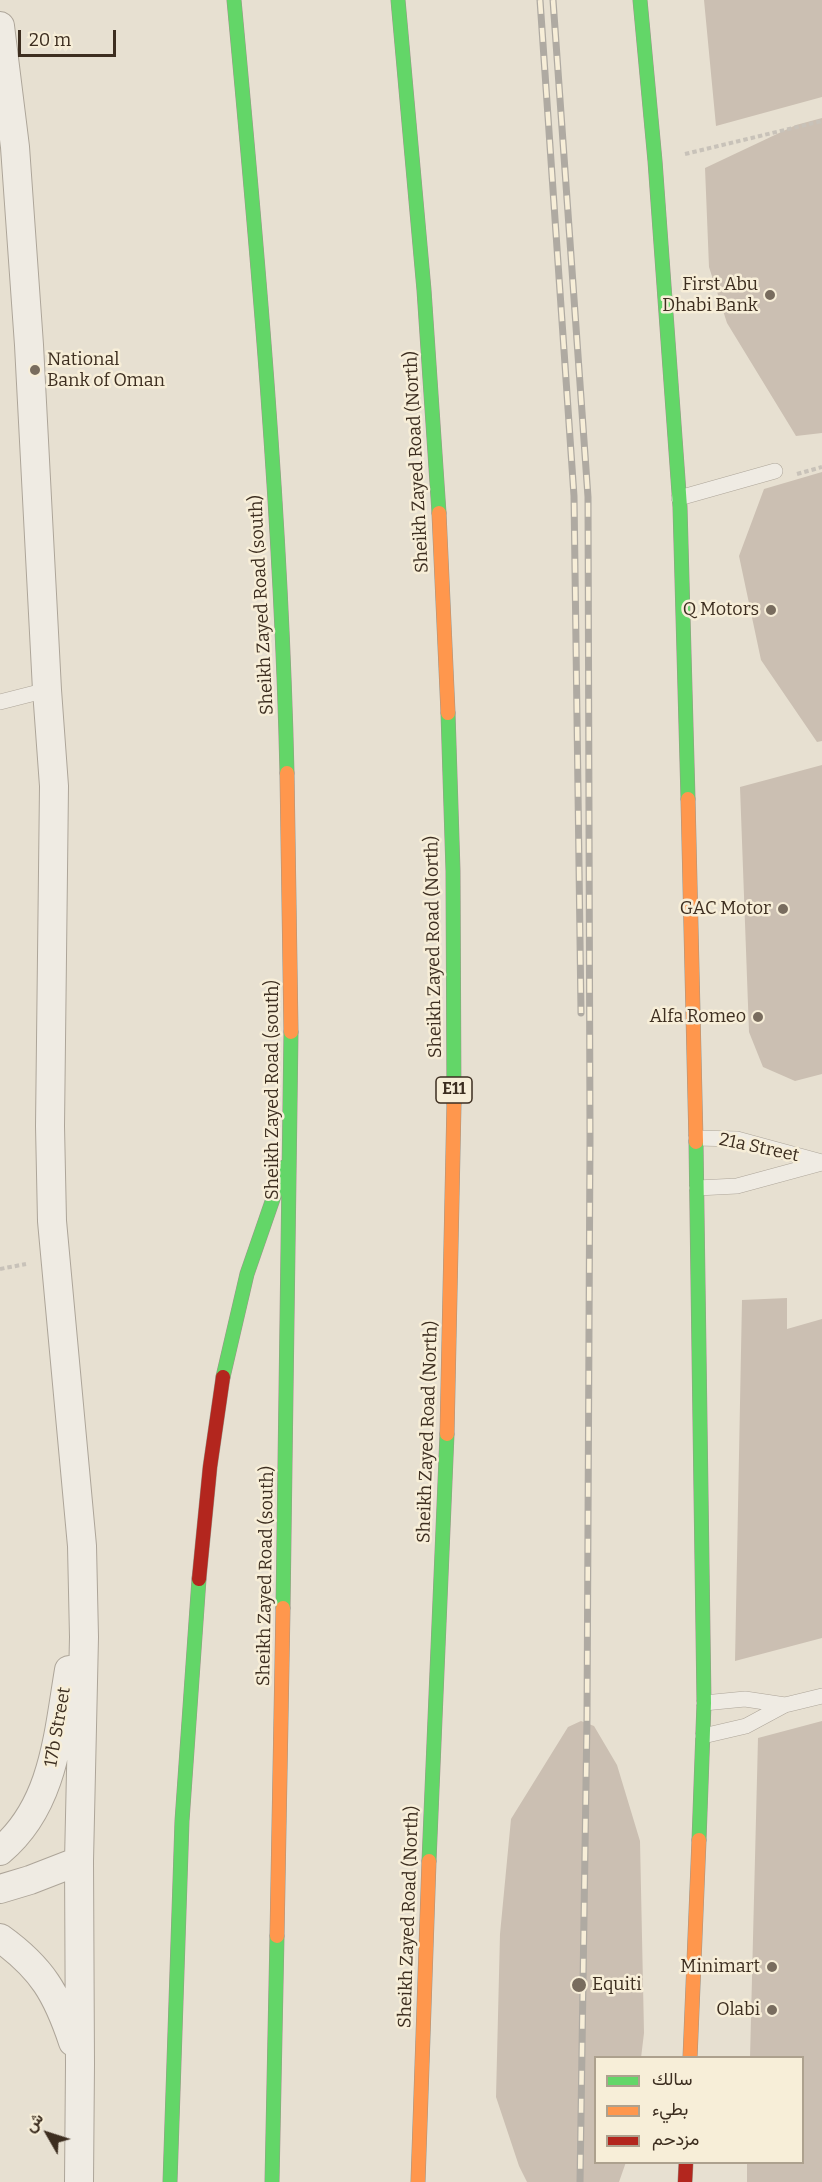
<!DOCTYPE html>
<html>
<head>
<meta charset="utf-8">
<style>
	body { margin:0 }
	#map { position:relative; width:822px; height:2182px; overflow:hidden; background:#e7e0d1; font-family:Bitter,Vazirmatn,serif }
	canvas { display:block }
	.legend { position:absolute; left:594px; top:2056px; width:210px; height:108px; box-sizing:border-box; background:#f7eed8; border:2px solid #ada18e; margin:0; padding:8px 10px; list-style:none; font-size:18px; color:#3d2e20 }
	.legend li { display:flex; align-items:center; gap:12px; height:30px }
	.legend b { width:30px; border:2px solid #ada18e }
	.north { position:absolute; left:18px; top:2104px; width:60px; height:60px; -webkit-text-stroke:4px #f7eed8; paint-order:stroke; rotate:309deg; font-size:16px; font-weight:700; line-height:24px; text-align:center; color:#3d2e20 }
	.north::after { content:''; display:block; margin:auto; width:21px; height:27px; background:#3d2e20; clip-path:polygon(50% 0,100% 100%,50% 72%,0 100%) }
	.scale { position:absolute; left:18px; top:30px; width:98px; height:27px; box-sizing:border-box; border:3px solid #3d2e20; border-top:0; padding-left:8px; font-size:18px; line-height:21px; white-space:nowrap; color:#3d2e20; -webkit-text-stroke:4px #f7eed8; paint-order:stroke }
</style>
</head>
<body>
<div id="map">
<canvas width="822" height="2182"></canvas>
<ul class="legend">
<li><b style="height:8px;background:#63d668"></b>سالك</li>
<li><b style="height:8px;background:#ff974d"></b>بطيء</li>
<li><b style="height:8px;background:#b3261e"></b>مزدحم</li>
</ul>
<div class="north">ش</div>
<div class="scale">20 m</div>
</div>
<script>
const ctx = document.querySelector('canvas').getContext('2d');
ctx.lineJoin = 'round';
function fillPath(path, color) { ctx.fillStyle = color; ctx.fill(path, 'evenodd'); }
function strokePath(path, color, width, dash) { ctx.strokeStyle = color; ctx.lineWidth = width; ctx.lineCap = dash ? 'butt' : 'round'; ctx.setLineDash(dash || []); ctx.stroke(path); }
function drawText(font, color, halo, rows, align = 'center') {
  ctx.font = font + ' Bitter,serif'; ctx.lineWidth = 5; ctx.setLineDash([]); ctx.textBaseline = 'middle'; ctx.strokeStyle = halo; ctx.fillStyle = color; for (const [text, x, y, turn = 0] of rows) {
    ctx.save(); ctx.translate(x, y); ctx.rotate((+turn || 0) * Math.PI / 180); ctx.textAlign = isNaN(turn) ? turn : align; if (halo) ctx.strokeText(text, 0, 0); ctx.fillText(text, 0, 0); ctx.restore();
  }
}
fillPath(new Path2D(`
	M704,0h118v97l-106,29z
	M822,118v315l-26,3 -69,-113 -18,-56 -4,-99 91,-43z
	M822,472v269l-5,1 -56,-82 -22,-104 25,-67z
	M822,765v309l-27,7 -32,-14 -14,-35 -9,-245z
	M787,1298v31l35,-10v319l-87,23 7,-361z
	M581,1721l13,5 23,39 23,76 4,192 -3,25h-45v104h30l-7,20h-92l-8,-16 -23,-69 4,-163 11,-115 57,-92z
	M822,1721v461h-75v-20h55v-104h-52l8,-320z`), '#cbbfb2');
const lane = new Path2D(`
	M679,498l96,-27
	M0,702l47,-12
	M696,1138l41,1 85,23
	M697,1188l40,-2 85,-23
	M704,1703l41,-4 40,6
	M703,1736l43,-10 39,-21 37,-9`);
const street = new Path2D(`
	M0,26l15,121 14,198 18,345 7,96 -4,340 2,95 30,325 2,91 -5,224 1,203 -1,118
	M0,1851c54,-45 58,-116 69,-181
	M0,1889l30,-9 49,-19
	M0,1938c42,30 57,56 73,104`);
const fast = new Path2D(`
	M234,0c24,257 47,515 53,773
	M398,0l26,290 15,223
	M640,0l15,161 25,346 8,292
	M448,713l5,158 1,232
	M696,1142l8,561 -5,137
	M223,1377l24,-103 37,-107
	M283,1608l8,-576
	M429,1861l18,-427
	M170,2182l12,-361 17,-242
	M272,2182l5,-246`);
const slow = new Path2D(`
	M439,513l9,200
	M287,773l4,259
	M688,799l8,343
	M447,1434l7,-331
	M277,1936l6,-328
	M690,2058l9,-218
	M418,2182l11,-321`);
const jam = new Path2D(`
	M199,1579l11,-112 13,-90
	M685,2182l1,-20`);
strokePath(lane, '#ada599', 16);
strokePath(street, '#ada599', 30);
strokePath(fast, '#9c958a', 15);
strokePath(slow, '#9c958a', 15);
strokePath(jam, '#9c958a', 15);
strokePath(new Path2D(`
	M685,154l137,-33
	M797,474l25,-7
	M0,1269l26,-5`), '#c8c2b9', 4, [4.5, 3]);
strokePath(lane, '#efebe3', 15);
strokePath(street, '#efebe3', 28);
strokePath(fast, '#63d668', 14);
strokePath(slow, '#ff974d', 14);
strokePath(jam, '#b3261e', 14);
const rail = new Path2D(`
	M540,0l34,496 7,517
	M553,0l35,497 2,640 -3,581 -7,464`);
strokePath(rail, '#afaaa2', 7);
strokePath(rail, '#f7eed8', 4.5, [14]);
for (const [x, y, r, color] of [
	[770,295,6,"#786c5e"],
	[35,370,6,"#786c5e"],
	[771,610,6,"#786c5e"],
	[783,909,6,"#786c5e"],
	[758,1017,6,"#786c5e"],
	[772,1967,6,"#786c5e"],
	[579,1985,8,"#786c5e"],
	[772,2010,6,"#786c5e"]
]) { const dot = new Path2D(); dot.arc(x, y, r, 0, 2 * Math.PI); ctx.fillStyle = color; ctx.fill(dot); strokePath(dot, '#f7eed8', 2); }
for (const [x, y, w] of [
	[454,1090,36]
]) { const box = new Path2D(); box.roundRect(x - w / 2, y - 13, w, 26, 4.5); ctx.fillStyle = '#f7eed8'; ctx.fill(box); strokePath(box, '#3d2e20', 1.5); }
drawText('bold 16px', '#3d2e20', null, [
	["E11",454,1090]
]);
drawText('18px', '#3d2e20', '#f7eed8', [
	["First Abu",758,285],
	["Dhabi Bank",758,306],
	["National",47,360,"left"],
	["Bank of Oman",47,381,"left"],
	["Q Motors",759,610],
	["GAC Motor",771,909],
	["Alfa Romeo",746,1017],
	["Minimart",760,1967],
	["Equiti",592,1985,"left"],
	["Olabi",760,2010]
], 'right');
drawText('18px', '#3d2e20', '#f7eed8', [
	["Sheikh Zayed Road (North)",417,462,-93],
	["Sheikh Zayed Road (south)",262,605,-93],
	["Sheikh Zayed Road (North)",434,947,-91],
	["Sheikh Zayed Road (south)",273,1090,-90],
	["21a Street",759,1148,12],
	["Sheikh Zayed Road (North)",428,1432,-88],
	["Sheikh Zayed Road (south)",266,1576,-89],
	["17b Street",58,1727,-80],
	["Sheikh Zayed Road (North)",409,1917,-88]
]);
</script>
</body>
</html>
